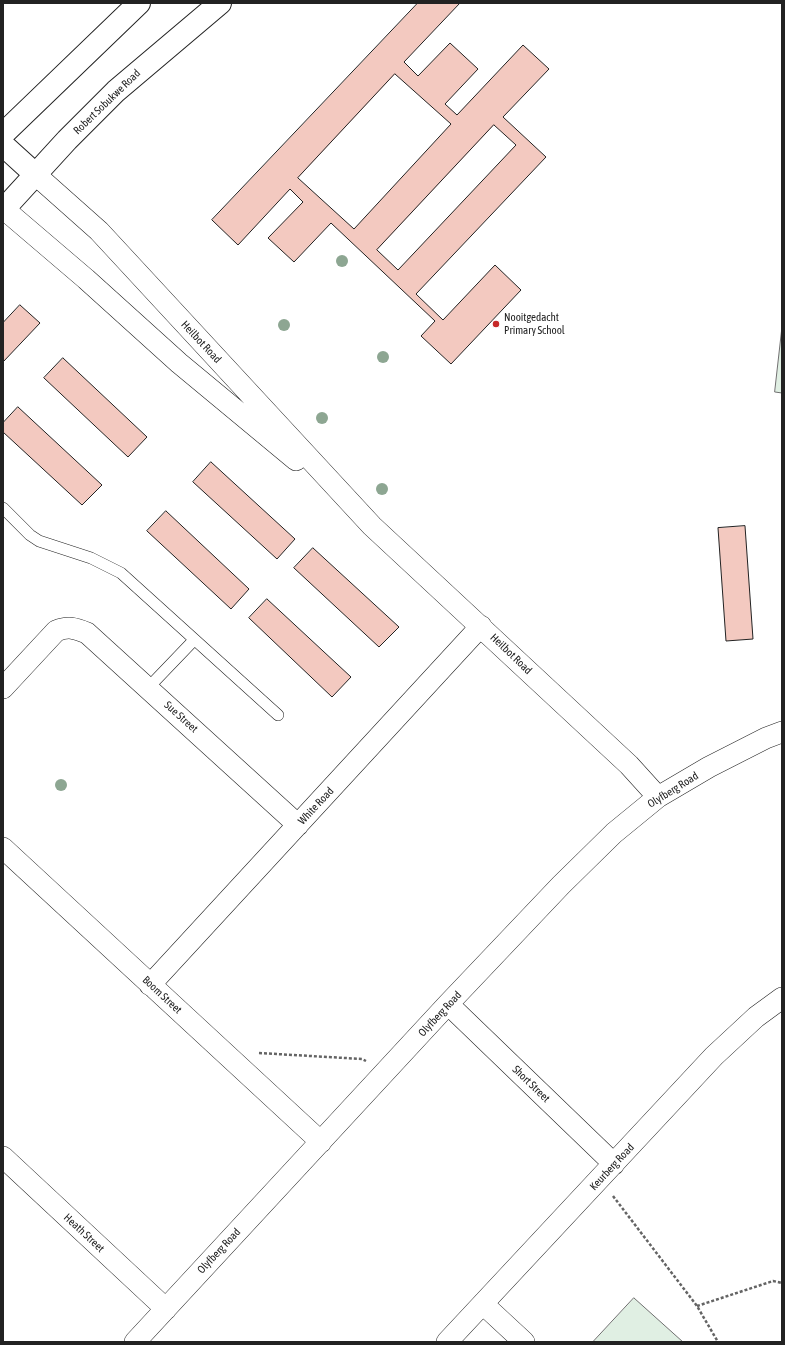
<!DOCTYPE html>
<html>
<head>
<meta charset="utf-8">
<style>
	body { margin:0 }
	#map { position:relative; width:785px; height:1345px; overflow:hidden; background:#fff; font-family:"Asap Condensed",sans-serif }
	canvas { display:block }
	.frame { position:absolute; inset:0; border:4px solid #222; pointer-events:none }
</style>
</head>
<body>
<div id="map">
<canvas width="785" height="1345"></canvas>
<div class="frame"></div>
</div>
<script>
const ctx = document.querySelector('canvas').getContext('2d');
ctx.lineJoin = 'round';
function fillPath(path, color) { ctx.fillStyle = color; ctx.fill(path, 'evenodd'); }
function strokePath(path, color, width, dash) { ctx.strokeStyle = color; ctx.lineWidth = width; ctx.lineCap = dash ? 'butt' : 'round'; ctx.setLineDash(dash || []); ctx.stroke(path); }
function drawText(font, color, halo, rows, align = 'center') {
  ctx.font = font + ' "Asap Condensed",sans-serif'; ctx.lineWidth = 3; ctx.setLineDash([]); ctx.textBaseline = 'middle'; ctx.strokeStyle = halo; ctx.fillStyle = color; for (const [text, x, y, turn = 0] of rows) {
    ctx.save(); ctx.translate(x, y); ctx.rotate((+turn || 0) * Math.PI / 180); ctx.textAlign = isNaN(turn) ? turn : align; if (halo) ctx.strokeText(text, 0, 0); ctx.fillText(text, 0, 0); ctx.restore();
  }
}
const green = new Path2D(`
	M782,327v66l-7,-1z
	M634,1298l49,44h-90z`);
fillPath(green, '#e0efe3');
strokePath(green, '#6f6f6f', 1);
const building = new Path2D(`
	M418,3h42l-56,59 14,14 32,-33 28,26 -33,35 12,11 66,-70 26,24 -46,48 43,40 -130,137 27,26 52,-55 26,25 -70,74 -30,-28 14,-15 -104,-98 -37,39 -26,-24 35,-36 -13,-13 -52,56 -26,-25zM395,74l56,50 -97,105 -56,-51zM494,125l22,20 -118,125 -21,-20z
	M20,305l20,18 -37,39v-39z
	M63,358l84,79 -19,20 -84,-79z
	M18,407l84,78 -20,20 -79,-73v-9z
	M211,462l84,77 -18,20 -84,-77z
	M166,511l83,78 -18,20 -84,-78z
	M745,526l8,113 -27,2 -8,-113z
	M313,548l86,79 -20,20 -85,-79z
	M267,599l84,78 -19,20 -83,-79z`);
fillPath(building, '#f3c9c0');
strokePath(building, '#222', 1);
const lane = new Path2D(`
	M3,508l27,27 9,6 52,17 30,15 157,142
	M148,688l46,-48`);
const street = new Path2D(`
	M36,175l63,56 273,295 257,239 29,32
	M4,209l82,70 93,84 117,97
	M3,688l53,-57c12,-5 19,-3 31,2l211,192
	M3,848l318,294
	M150,985l331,-359
	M448,1004l166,160
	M3,1157l163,152
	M483,1304l41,38
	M135,1342l313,-338 113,-119 53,-52 44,-36 51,-30 57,-29 16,-6
	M447,1342l267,-286 42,-39 26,-19`);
const secondary = new Path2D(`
	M3,145l33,30`);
const primary = new Path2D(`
	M3,134l136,-131
	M3,210l64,-70 49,-49 104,-88`);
strokePath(lane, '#222', 12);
strokePath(street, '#222', 22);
strokePath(secondary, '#222', 24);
strokePath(primary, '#222', 24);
strokePath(new Path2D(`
	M259,1053l103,6 4,2
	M613,1196l84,110 21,36
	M697,1306l76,-25 9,2`), '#646464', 2.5, [3, 2]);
strokePath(lane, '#fff', 11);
strokePath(street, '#fff', 21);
strokePath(secondary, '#fff', 22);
strokePath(primary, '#fff', 22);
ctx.fillStyle = '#8da692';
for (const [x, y] of [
	[342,261],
	[284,325],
	[383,357],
	[322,418],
	[382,489],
	[61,785]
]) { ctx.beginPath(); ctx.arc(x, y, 6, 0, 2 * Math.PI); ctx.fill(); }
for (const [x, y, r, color] of [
	[496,324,4,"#c62828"]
]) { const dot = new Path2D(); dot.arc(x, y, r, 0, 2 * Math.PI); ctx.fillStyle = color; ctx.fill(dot); strokePath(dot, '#fff', 1.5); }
drawText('11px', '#222', '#fff', [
	["Robert Sobukwe Road",107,102,-44],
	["Heilbot Road",201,342,47],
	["Heilbot Road",511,654,44],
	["Sue Street",181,717,42],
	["Olyfberg Road",673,790,-32],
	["White Road",316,806,-47],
	["Boom Street",162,995,43],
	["Olyfberg Road",440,1014,-47],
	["Short Street",531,1084,44],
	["Keurberg Road",612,1167,-47],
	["Heath Street",84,1233,43],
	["Olyfberg Road",219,1251,-47]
]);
drawText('11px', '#222', '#fff', [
	["Nooitgedacht",504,318],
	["Primary School",504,331]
], 'left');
</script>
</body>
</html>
